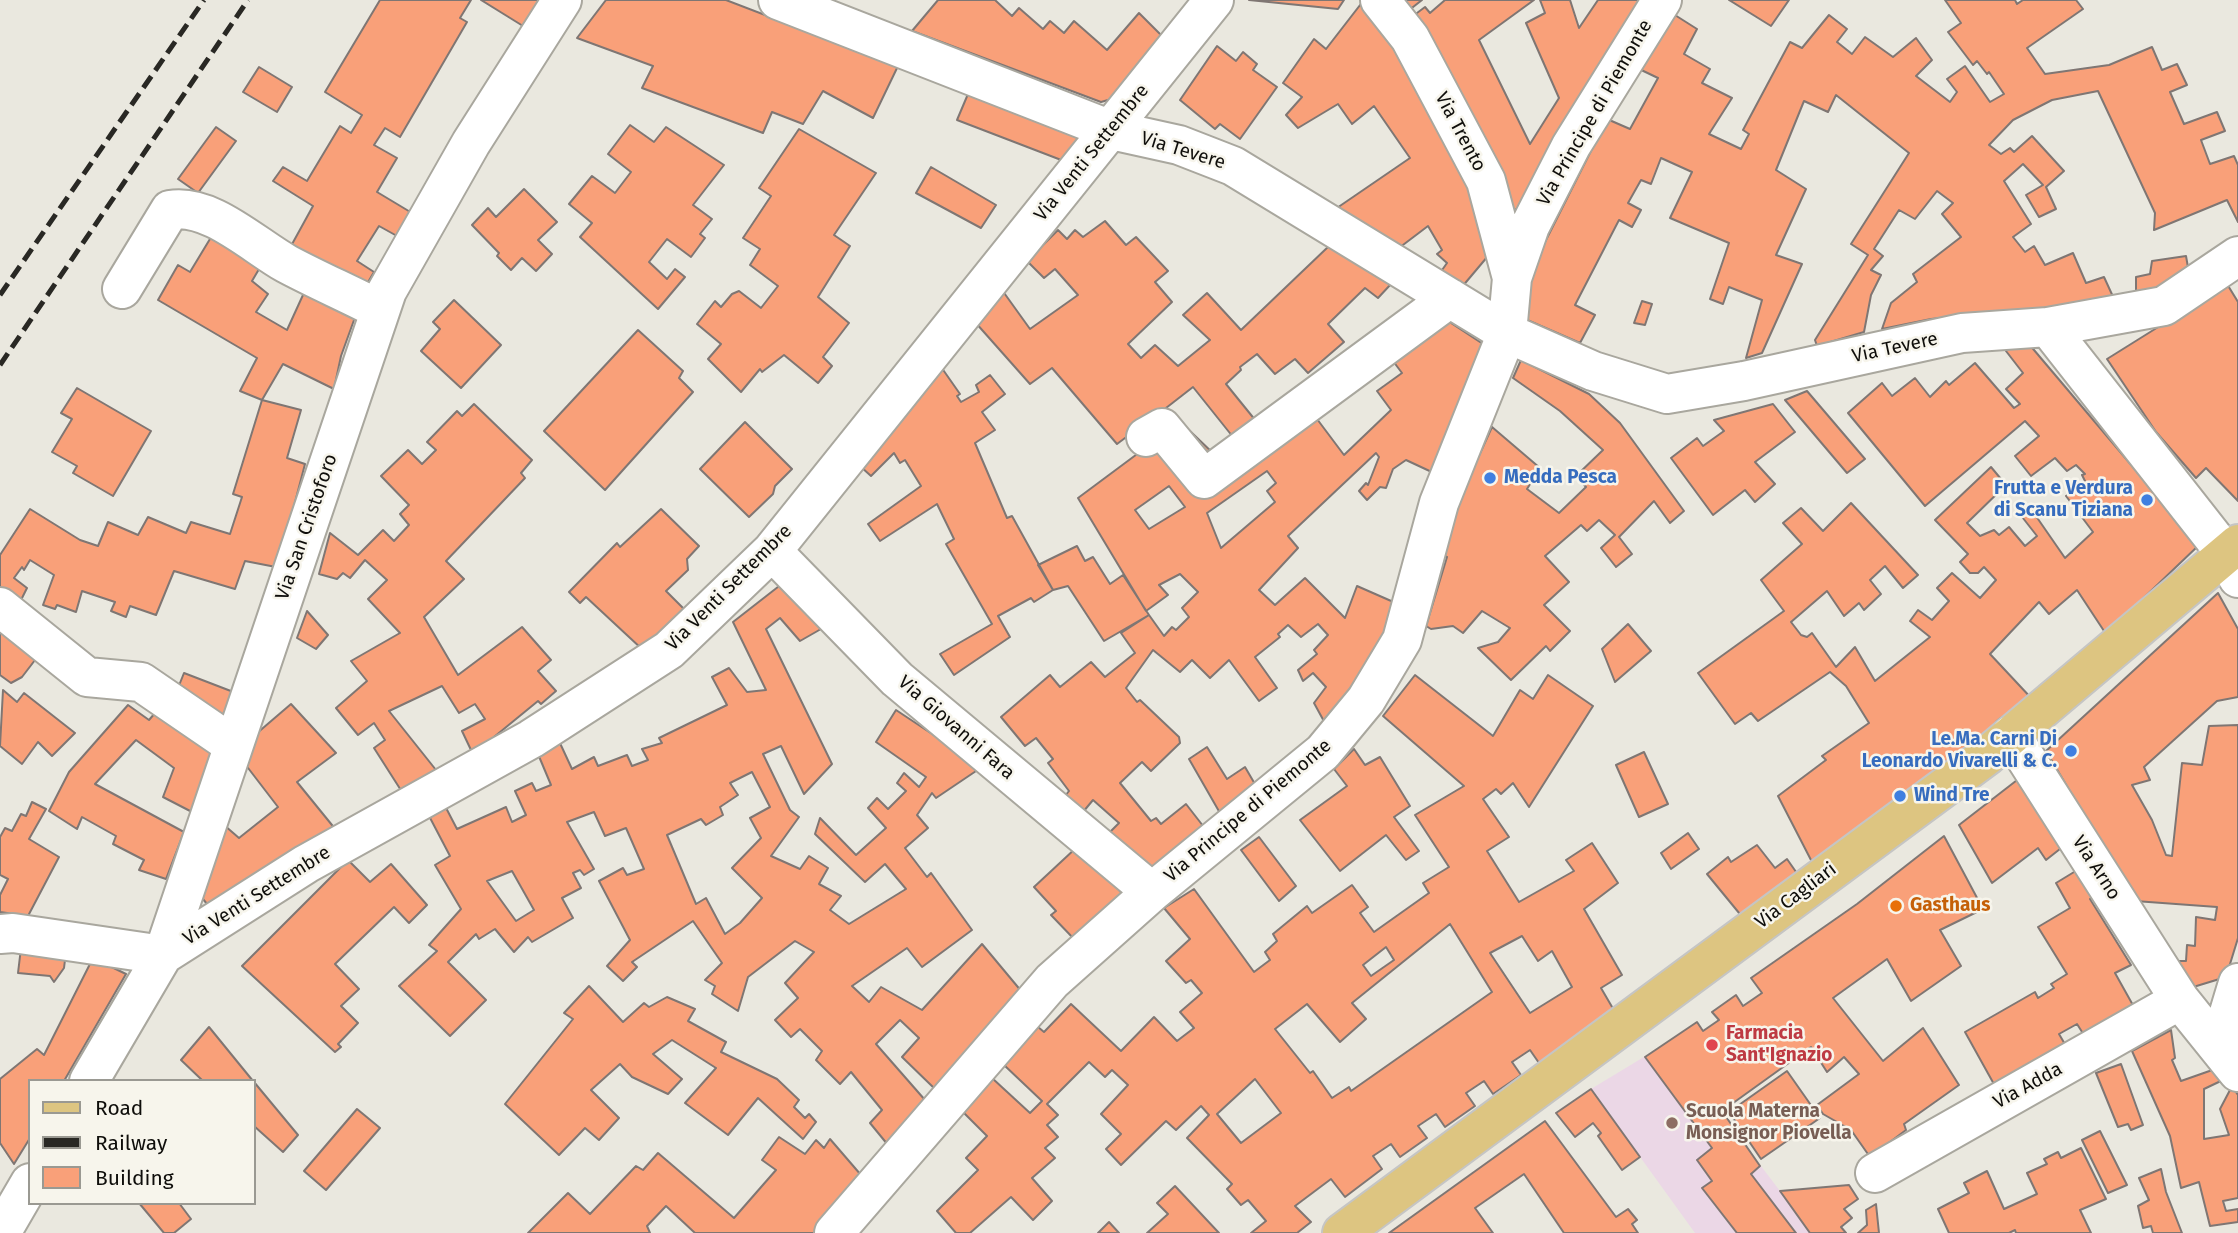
<!DOCTYPE html>
<html>
<head>
<meta charset="utf-8">
<style>
	body { margin:0 }
	#map { position:relative; width:2238px; height:1233px; overflow:hidden; background:#eae8df; font-family:"Fira Sans",sans-serif }
	canvas { display:block }
	.legend { position:absolute; left:28px; top:1079px; width:228px; height:126px; box-sizing:border-box; background:#f7f5ec; border:2px solid #9a9992; margin:0; padding:9px 12px; list-style:none; font-size:21px; color:#0f0e0b }
	.legend li { display:flex; align-items:center; gap:14px; height:35px }
	.legend b { width:35px; border:2px solid #9a9992 }
</style>
</head>
<body>
<div id="map">
<canvas width="2238" height="1233"></canvas>
<ul class="legend">
<li><b style="height:9px;background:#ddc581"></b>Road</li>
<li><b style="height:9px;background:#292824"></b>Railway</li>
<li><b style="height:19px;background:#f9a079"></b>Building</li>
</ul>
</div>
<script>
const ctx = document.querySelector('canvas').getContext('2d');
ctx.lineJoin = 'round';
function fillPath(path, color) { ctx.fillStyle = color; ctx.fill(path, 'evenodd'); }
function strokePath(path, color, width, dash) { ctx.strokeStyle = color; ctx.lineWidth = width; ctx.lineCap = dash ? 'butt' : 'round'; ctx.setLineDash(dash || []); ctx.stroke(path); }
function drawText(font, color, halo, rows, align = 'center') {
  ctx.font = font + ' "Fira Sans",sans-serif'; ctx.lineWidth = 5; ctx.setLineDash([]); ctx.textBaseline = 'middle'; ctx.strokeStyle = halo; ctx.fillStyle = color; for (const [text, x, y, turn = 0] of rows) {
    ctx.save(); ctx.translate(x, y); ctx.rotate((+turn || 0) * Math.PI / 180); ctx.textAlign = isNaN(turn) ? turn : align; if (halo) ctx.strokeText(text, 0, 0); ctx.fillText(text, 0, 0); ctx.restore();
  }
}
fillPath(new Path2D(`
	M1667,1043l113,148 30,42h-115l-104,-144z`), '#ebd7e6');
const building = new Path2D(`
	M380,0h91l-11,18 7,4 -67,115 -15,-9 -11,17 23,13 -20,34 35,21 -15,23 -18,-10 -22,35 17,11 -10,17 -73,-43 22,-40 -40,-25 10,-14 24,14 33,-55 11,7 11,-18 -37,-23z
	M481,0h59l-17,26z
	M606,0h120l172,66 -25,52 -50,-27 -20,33 -31,-12 -9,21 -121,-45 11,-22 -76,-28z
	M938,0h57l17,16 7,-8 24,21 7,-8 14,12 10,-12 33,29 32,-37 24,24 -48,61 -14,4 -189,-71z
	M1249,0h95l-6,9z
	M1364,0l81,120 31,71 12,65 -32,38 -21,-14 12,-17 -10,-9 5,-4 -14,-24 -33,25 -61,-41 76,-52 -36,-52 -22,18 -14,-20 -40,24 -12,-13 16,-18 -19,-14 31,-44 12,10z
	M1398,0h24l-14,11z
	M1445,0h89l-55,40 51,104 29,-46 -33,-75 19,-10 -5,-13h30l9,28 19,-28h49l-129,209 -6,1 -99,-194 12,-9 5,6z
	M1729,0h60l-18,26z
	M1945,0h70l2,4 6,-4h53l7,9 -56,39 18,26 64,-9 43,-18 10,23 15,-6 10,21 -17,7 14,32 33,-12 8,19 -24,9 9,24 24,-8 4,9v57l-11,-22 -73,30 1,-17 -57,-122 -46,9 -39,20 -24,25 12,9 9,-6 4,4 18,-16 32,35 -18,16 10,22 -17,8 -13,-22 17,-10 -20,-21 -19,17 27,43 -18,13 12,15 9,-6 11,19 28,-12 13,30 18,-6 11,24 -184,18 -49,10 9,-26 26,-21 -4,-8 48,-37 -19,-23 11,-11 -16,-12 -22,28 -16,-9 -25,39 9,7 -12,14 10,5 -10,20 -7,37 -47,14 -2,-6 53,-85 -17,-11 58,-91 -73,-58 -8,17 -24,-11 -28,69 30,19 -30,66 26,9 -40,89 -16,5 16,-58 -33,-13 -6,17 -13,-5 19,-56 -59,-25 22,-46 -31,-14 -10,26 -10,-4 -13,23 13,7 -9,17 -13,-7 -44,85 20,10 -15,28 -62,-27 27,-74 62,-123 23,10 28,-51 -23,-11 32,-57 30,19 -13,25 26,15 -8,14 30,15 -23,36 32,15 8,-15 -6,-4 47,-88 12,6 27,-33 18,14 -10,13 15,12 13,-17 28,20 23,-19 16,22 -16,16 34,26 7,-10 -10,-13 18,-13 25,36 14,-8 -15,-22 -2,2 -10,-13 -4,4 -25,-33 13,-9z
	M1217,46l19,15 7,-9 14,12 -4,6 24,17 -37,52 -20,-15 -5,5 -35,-29z
	M259,67l33,20 -15,25 -34,-20z
	M968,94l120,47 -19,22 -112,-43z
	M630,125l24,17 12,-15 58,38 -31,40 19,14 -12,15 5,4 -14,19 -24,-18 -18,23 18,17 8,-10 10,8 -27,32 -78,-72 12,-14 -23,-19 23,-28 23,17 16,-21 -23,-18z
	M216,127l20,14 -38,52 -20,-14z
	M799,129l77,44 -42,62 16,11 -32,51 31,26 -26,34 9,9 -14,17 -34,-28 -22,17 -2,-3 -19,23 -33,-33 13,-15 -24,-20 18,-23 6,6 11,-13 7,-3 22,17 17,-22 -28,-21 10,-16 -17,-11 28,-42 -12,-8z
	M931,167l65,38 -15,23 -65,-35z
	M524,189l33,33 -19,18 14,14 -16,17 -14,-13 -11,12 -14,-14 2,-3 -27,-28 16,-17 8,9z
	M1105,221l21,24 10,-8 32,34 -13,11 17,20 -44,42 13,14 14,-13 23,21 32,-26 -27,-25 24,-22 34,37 88,-84 62,38 -13,14 -13,-10 -37,36 16,18 -36,31 -13,-14 -20,15 -18,-20 -17,13 1,3 -15,14 34,42 -23,16 -44,-55 -27,21 51,49 -18,2 -42,-45 -40,30 -65,-76 -22,16 -55,-62 27,-32 28,39 48,-34 -23,-26 -11,9 -17,-17 31,-31 9,9 8,-9 8,7z
	M213,234l49,30 -10,17 16,13 -12,18 31,18 21,-46 50,25 -17,47 -7,33 -51,-25 -21,36 -22,-9 17,-33 -99,-58 20,-35 12,7z
	M2186,256l3,17 -53,28v-24l14,-3 2,-13z
	M2227,284l11,18v199l-32,-33 -10,10 -40,-46 -49,-73z
	M454,300l47,45 -40,43 -40,-37 19,-22 -7,-7z
	M1642,301l10,3 -7,21 -11,-2z
	M1448,321l38,25 -50,128 -30,-14 -13,9 -7,19 -6,-1 -13,13 -8,-9 7,-8 2,2 11,-28 -3,-4 -88,83 10,12 -39,42 16,15 30,-27 40,40 12,-32 41,18 -11,29 -61,92 -12,-22 12,-16 -13,-14 -10,8 -5,-11 19,-16 -3,-4 14,-15 -10,-11 -17,13 -13,-12 -10,9 2,3 -25,20 22,31 -18,13 -30,-41 -19,18 -18,-18 -12,12 -27,-22 -27,38 11,14 3,-2 39,37 1,6 -29,28 -9,-9 -22,21 31,38 5,-3 5,6 25,-20 21,27 -52,42 -46,-40 10,-10 -26,-23 -10,12 -18,-16 4,-5 -21,-28 5,-4 -17,-21 -11,8 -24,-29 49,-42 10,12 31,-25 14,15 30,-24 -14,-20 28,-18 15,21 8,-9 4,3 13,-13 -7,-9 16,-16 -18,-18 -21,11 9,10 -22,16 -68,-113 82,-61 42,58 112,-80 30,40 47,-45 -14,-19 25,-18 -9,-12zM1267,471l9,12 -9,8 8,11 -54,46 -14,-35zM1169,486l16,21 -36,22 -14,-19z
	M638,330l45,41 -4,7 14,14 -88,98 -61,-59z
	M2023,337l176,208 -93,89 -29,-44 -28,24 -10,-12 -49,52 43,46 -90,71 -3,-4 -128,95 -34,-66 48,-36 -4,-4 47,-33 -23,-37 -16,-14 -72,49 -7,-8 -16,11 -37,-51 86,-62 -23,-31 41,-36 -19,-21 18,-15 22,23 28,-28 67,72 -15,13 -18,-22 -15,14 11,14 -17,16 -5,-7 -15,13 -17,-25 -36,31 10,13 6,2 5,-4 24,34 19,-20 20,34 55,-44 -20,-16 8,-11 14,10 17,-19 -12,-13 15,-15 28,25 16,-18 -12,-13 -6,6h-8l-10,-11 8,-8 -33,-34 56,-53 15,18 -39,38 13,13 14,-6 5,5 10,-8 16,19 12,-10 -18,-23 10,-7 36,52 28,-26 -27,-36 19,-15 -3,-6 3,-1 -9,-9 -9,6 -12,-13 -24,18 -16,-20 24,-20 -14,-15 -100,85 -77,-93 34,-30 10,13 23,-18 15,19 16,-16 3,4 26,-22 39,45 6,-4 -14,-15 17,-16 -24,-31z
	M1521,360l68,34 31,29 64,88 -14,12 -16,-22 -35,36 13,17 -16,13 -15,-19 14,-13 -16,-15 -12,11 -6,-6 -36,31 24,26 -25,23 26,26 -20,20 -4,-5 -35,34 -33,-32 20,-6 12,-14 -28,-17 -19,22 -10,-7 -22,3 -5,-3 21,-69 -8,-3 12,-37 41,-90 48,41 -13,21 32,24 27,-26 -10,-11 27,-26 -43,-39 -47,-33z
	M939,364l21,30 -3,2 4,6 18,-10 -3,-7 14,-10 15,19 -23,18 13,18 -20,13 32,75 5,-2 41,74 -19,12 -3,-4 -33,18 12,21 -56,38 -14,-21 52,-30 -46,-80 8,-5 -17,-35 -57,37 -12,-17 53,-38 -16,-26 -5,3 -6,-10 -23,23 -11,-10z
	M77,388l74,43 -38,65 -40,-23 4,-7 -25,-14 20,-33 -11,-6z
	M1807,391l58,68 -18,14 -62,-73z
	M262,400l39,10 -14,48 18,6 -12,46 5,1 -17,57 -36,-7 -10,28 -61,-18 -18,44 -26,-9 -4,11 -15,-6 4,-9 -33,-11 -6,21 -19,-7 -2,4 -12,-4 11,-30 -24,-15 -6,10 -2,-3 -8,11 13,10 -8,16 -19,-13v-36l30,-46 50,31 18,6 10,-24 30,13 10,-18 38,16 5,-11 39,12 12,-37 -9,-3z
	M474,404l58,56 -11,13 4,5 -79,83 18,18 -40,38 34,58 64,-48 29,33 -13,11 18,20 -15,13 -3,-3 -44,36 3,6 -26,7 -9,-19 23,-12 -10,-15 -16,9 -17,-27 -53,25 51,64 -36,20 -30,-47 11,-8 -11,-17 -16,12 -22,-27 31,-27 -16,-20 49,-28 -32,-34 19,-19 -22,-20 -15,18 -7,-5 -6,6 -18,-5 11,-41 28,22 25,-25 11,11 15,-16 -9,-11 9,-9 -28,-29 27,-26 14,14 14,-14 -9,-8 30,-31 5,5z
	M1773,404l22,28 -40,30 20,22 -20,18 -10,-12 -32,25 -42,-57 26,-20 6,8 21,-15 -10,-11z
	M745,422l47,47 -17,17 -2,8 -24,23 -49,-48z
	M661,509l38,37 -12,13 1,11 -22,21 24,24 -47,35 -57,-53 -6,6 -11,-11 48,-49 3,4z
	M1077,546l8,15 8,-4 17,27 13,-9 26,40 -45,26 -36,-55 -15,4 -15,-25z
	M783,583l38,46 -21,12 -20,-23 -14,11 66,135 -28,30 -23,-48 -18,8 27,56 9,7 -28,39 29,13 9,-13 19,12 -9,16 22,12 -11,14 19,14 57,-35 -21,-25 -20,18 -50,-48 5,-16 36,37 30,-27 -18,-20 9,-10 11,11 18,-18 -9,-8 7,-10 15,14 7,-10 -50,-35 20,-32 86,57 -46,31 -4,-5 -15,22 11,13 -23,20 22,29 4,-4 41,57 -50,37 -15,-19 -55,38 17,16 12,-15 41,23 60,-66 40,48 -87,97 -33,-32 17,-19 -19,-18 -24,24 49,56 -37,45 -18,-22 12,-13 -31,-38 -11,12 -24,-24 6,-9 -22,-22 -9,8 -16,-17 23,-22 -13,-15 29,-31 -19,-11 -47,36 -10,34 -26,-17 3,-8 -10,-6 17,-17 -29,-42 -61,41 5,5 -14,14 -16,-15 23,-26 -31,-59 24,-13 4,7 17,-6 -18,-41 -21,8 -11,-24 -27,10 27,47 -10,6 -4,-5 -7,3 8,15 -19,10 11,20 -41,24 -4,-5 -14,15 -19,-23 -16,10 -3,-5 -28,28 38,38 -36,36 -51,-50 38,-35 -8,-6 32,-36 -26,-44 15,-9 -22,-42 16,-10 13,25 49,-22 6,15 14,-7 -11,-24 17,-8 4,8 15,-6 -13,-31 21,-13 13,28 22,-12 4,9 29,-11 5,11 16,-6 -6,-11 20,-6 -3,-5 68,-33 -15,-28 17,-9 18,24 19,-2 -33,-68zM752,772l18,35 -20,11 11,20 -29,30 30,30 -22,25 -15,11 -19,-36 -10,6 -29,-69 34,-16 5,6 17,-10 -3,-8 18,-12 -8,-12zM512,871l22,39 -18,11 -29,-40z
	M2218,593l20,36v68l-21,4 -73,66 6,13 -18,5 20,35 14,35 6,1 10,-93 20,2 7,-39 29,-1v213l-12,39 -36,11 -17,-27h13l1,-16 8,1 1,-29 19,3 2,-13 -82,-6 -89,-150z
	M0,611l45,36 -23,30 -11,6 -11,-8z
	M307,611l21,24 -12,14 -19,-11z
	M1628,624l23,27 -36,31 -13,-33z
	M184,673l52,20 -12,30 -48,-30z
	M1415,675l78,61 27,-46 13,9 15,-24 45,31 -64,101 -16,-24 -12,11 -5,-5 -13,10 26,38 -22,14 32,51 55,-31 -8,-11 26,-17 26,40 -34,26 38,66 -21,13 14,24 -76,51 -9,-13 -18,12 9,13 -28,19 -9,-13 -18,12 9,13 -30,21 -9,-13 -18,12 9,12 -27,19 -9,-13 -18,12 9,13 -37,28 -14,-18 -36,27 16,16 -14,11h-46l15,-12 -18,-21 -7,5 -14,-16 5,-5 -45,-46 22,-23 -8,-9 -25,24 -10,-9 -45,44 -15,-16 15,-15 -20,-20 27,-29 -16,-15 -7,7 -16,-15 -42,42 11,11 -11,10 11,12 -13,11 10,10 -23,20 20,23 -19,19 -22,-23 -41,36h-14l-19,-22 41,-41 -12,-12 21,-22 -25,-25 30,-33 38,35 12,-12 -38,-36 34,-38 6,5 27,-28 50,47 33,-34 23,24 17,-13 -14,-16 22,-19 -11,-13 -5,3 -20,-22 24,-22 -26,-31 30,-19 60,83 16,-12 -5,-8 12,-11 -4,-7 34,-28 5,7 40,-28 16,22 -8,6 14,19 55,-39 -6,-10 26,-16 -34,-52 49,-29 -81,-70zM1450,924l42,68 -141,99 -2,-4 -17,11 -19,-27 -3,2 -35,-44 32,-25 33,38 26,-23 -14,-16zM1522,936l16,25 14,-10 20,36 -42,26 -40,-60zM1386,947l8,13 -23,16 -8,-11zM1255,1079l26,34 -40,30 -24,-29z
	M3,690l14,12 7,-9 51,40 -23,23 -14,-14 -16,22 -22,-18z
	M291,704l45,49 -39,29 39,48 -124,80 -14,-17 26,-68 15,13 39,-31 -33,-43 11,-30z
	M128,705l21,15 13,-15 55,37 -25,70 -29,-15 11,-29 -38,-28 -41,44 89,48 -18,47 -27,-9 5,-10 -31,-16 3,-8 -34,-19 -5,12 -28,-18 20,-39z
	M1207,747l20,32 18,-12 14,24 -35,29 -35,-61z
	M1354,749l11,16 15,-8 30,49 -16,11 25,34 -13,9 -20,-25 -46,36 -40,-51 47,-34 -13,-17z
	M1644,752l24,52 -29,13 -23,-52z
	M2021,777l44,68 -19,15 -8,-12 -46,35 -33,-58z
	M32,802l14,7 -17,30 30,18 -31,59 -28,-4v-17l8,-16 -8,-4v-38l5,-9 7,3 9,-17 5,2z
	M1688,833l11,16 -28,20 -10,-16z
	M1944,836l39,73 -43,21 21,36 -50,35 -24,-42 -54,39 50,63 40,-33 36,57 -55,39 2,6 -36,27 -19,-27 -28,-16 -6,-9 42,-31 -15,-17 -17,15 -16,-25 -89,64 38,55 -9,8 45,59h-59l-35,-45 10,-7 -15,-21 15,-12 -67,-91 52,-35 6,9 16,-11 -7,-8 24,-17 7,11 19,-13 -11,-15 106,-74z
	M1259,837l37,49 -17,15 -38,-51z
	M1757,845l18,23 12,-9 14,20 -57,40 -37,-45 21,-17 3,5z
	M1077,847l46,47 -49,45 -23,-24 5,-4 -22,-24z
	M348,860l22,22 21,-18 36,41 -18,18 -15,-16 -59,57 24,25 -18,17 17,17 -20,21 3,3 -6,5 -93,-86z
	M2079,869l15,27 -4,3 41,66 -16,8 19,34 -50,28 -7,-11 -18,10 7,12 -71,40 -30,-54 70,-40 3,6 16,-10 -3,-4 16,-10 -29,-47 32,-19 -14,-25z
	M21,948l45,4 -2,16 -10,14 -4,-6 -32,-3z
	M93,958l33,16 -62,107h-34v57l-16,26 -14,-21v-64l37,-30 7,6z
	M589,986l34,36 21,-19 5,4 18,-10 28,12 -7,12 38,21 -5,10 56,27 22,21 -5,7 11,11 4,-4 7,8 -13,17 -45,-41 -30,37 -43,-32 31,-35 -44,-28 -19,14 29,25 -14,15 -36,-17 -12,-13 -29,26 28,28 -20,22 -14,-12 -26,27 -54,-51 68,-85 -9,-6z
	M209,1027l44,54h-50l-22,-21z
	M2171,1030l4,28 -3,2 9,21 37,-13 7,11 -21,10v50l25,-4 -9,-26 10,-19 3,-2 5,7v103l-15,3 3,10 12,-2v13l-28,4 -11,-44 -18,6 -11,-52 -38,-85z
	M2121,1064l22,61 -12,5 -3,-6 -10,3 -22,-54z
	M1787,1071l33,47 -59,41 -32,-47z
	M254,1082l44,53 -15,17 -29,-26z
	M1591,1089l49,68 -18,13 -24,-34 3,-3 -8,-10 -18,14 -19,-24z
	M357,1109l23,19 -54,62 -22,-19z
	M1545,1121l71,96 12,-8 9,11 -5,4 6,9h-74l-40,-59 -49,34 18,25h-104z
	M2100,1131l27,54 -19,8 -26,-53z
	M779,1137l26,17 11,-14 8,8 6,-9 31,36 -46,58h-120l-29,-27 -19,20 3,7h-122l40,-40 22,21 46,-48 7,4 15,-17 76,65 42,-48 -14,-10z
	M2081,1148l25,51 -26,11 11,23h-75l-1,-3 -6,3h-60l-11,-24 31,-16 -5,-10 23,-12 17,38 33,-15 -10,-21 20,-9 -3,-5 14,-7 3,6z
	M2161,1169l5,23 16,41h-29l-2,-7 -8,2 -5,-22 11,-6 -10,-22z
	M1849,1185l9,14 -14,10 8,9 -11,9 5,6h-36l-30,-42z
	M1175,1186l44,47h-72l21,-19 -11,-11z
	M139,1203h40l12,16 -17,14h-10z
	M1876,1204l3,29h-21l9,-8 -1,-15z
	M1109,1222l10,11h-21z`);
fillPath(building, '#f9a079');
strokePath(building, '#7f7673', 2);
const minor = new Path2D(`
	M778,0l333,130 68,15 54,21 274,167 86,38 74,23 77,-13 218,-48 86,-6 116,-21 74,-50
	M1380,0l30,38 76,143 26,97
	M122,289l48,-79c40,-7 83,35 117,54 30,16 62,30 93,46
	M2048,327l179,228 11,23
	M1146,437l16,-9 42,51 246,-181
	M772,551l125,128 255,213
	M0,607l87,70 54,5 92,63
	M2011,735l169,265 58,72
	M0,934l13,-1 150,22 143,-91 225,-125 138,-89 103,-99 442,-551
	M2219,1046l19,-63
	M89,1081l74,-126 224,-664 84,-148 91,-143
	M1875,1173l305,-173
	M1,1233l29,-50
	M834,1233l218,-252 100,-89 171,-140 43,-52 36,-60 37,-137 68,-170 5,-55 18,-52 41,-80 91,-146`);
const major = new Path2D(`
	M1342,1233l646,-478 250,-211`);
strokePath(minor, '#a9a79e', 42);
strokePath(major, '#c5c5c4', 42);
strokePath(minor, '#fff', 38);
strokePath(major, '#ddc581', 38);
strokePath(new Path2D(`
	M0,295l204,-295
	M0,365l248,-365`), '#292824', 5, [14, 7]);
for (const [x, y, r, color] of [
	[1490,478,7,"#3f7fe0"],
	[2147,500,7,"#3f7fe0"],
	[2071,751,7,"#3f7fe0"],
	[1900,796,7,"#3f7fe0"],
	[1896,906,7,"#e8710a"],
	[1712,1045,7,"#e0444e"],
	[1672,1123,7,"#8d6e63"]
]) { const dot = new Path2D(); dot.arc(x, y, r, 0, 2 * Math.PI); ctx.fillStyle = color; ctx.fill(dot); strokePath(dot, '#f7f5ec', 2.5); }
drawText('19px', '#0f0e0b', '#f7f5ec', [
	["Via Principe di Piemonte",1595,113,-60],
	["Via Trento",1460,132,62],
	["Via Tevere",1183,151,17],
	["Via Venti Settembre",1092,153,-51],
	["Via Tevere",1895,348,-12],
	["Via San Cristoforo",307,527,-71],
	["Via Venti Settembre",729,588,-45],
	["Via Giovanni Fara",956,728,41],
	["Via Principe di Piemonte",1248,811,-40],
	["Via Arno",2096,868,57],
	["Via Venti Settembre",257,896,-32],
	["Via Cagliari",1796,896,-37],
	["Via Adda",2028,1086,-29]
]);
drawText('bold 19px', '#366cbe', '#f7f5ec', [
	["Medda Pesca",1504,478],
	["Frutta e Verdura",2133,489,"right"],
	["di Scanu Tiziana",2133,511,"right"],
	["Le.Ma. Carni Di",2057,740,"right"],
	["Leonardo Vivarelli & C.",2057,762,"right"],
	["Wind Tre",1914,796]
], 'left');
drawText('bold 19px', '#c56008', '#f7f5ec', [
	["Gasthaus",1910,906]
], 'left');
drawText('bold 19px', '#be3a42', '#f7f5ec', [
	["Farmacia",1726,1034],
	["Sant'Ignazio",1726,1056]
], 'left');
drawText('bold 19px', '#785e54', '#f7f5ec', [
	["Scuola Materna",1686,1112],
	["Monsignor Piovella",1686,1134]
], 'left');
</script>
</body>
</html>
